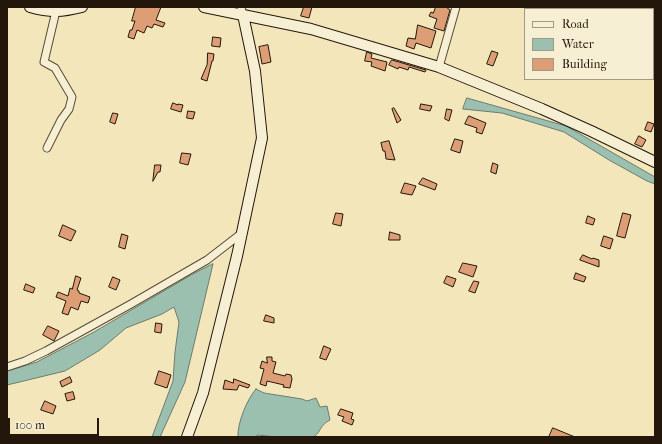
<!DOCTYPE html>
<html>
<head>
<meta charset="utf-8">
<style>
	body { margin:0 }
	#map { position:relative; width:662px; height:444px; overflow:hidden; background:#f3e6bb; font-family:"IM FELL French Canon",serif }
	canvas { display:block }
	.frame { position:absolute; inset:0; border:8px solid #23170c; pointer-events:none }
	.legend { position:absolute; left:524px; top:8px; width:130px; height:72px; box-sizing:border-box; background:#f7efd3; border:1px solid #a29983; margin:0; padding:5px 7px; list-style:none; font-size:12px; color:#23170c }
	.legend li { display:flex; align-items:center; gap:8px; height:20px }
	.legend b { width:20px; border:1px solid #a29983 }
	.scale { position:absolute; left:8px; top:418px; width:91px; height:18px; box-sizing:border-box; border:2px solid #23170c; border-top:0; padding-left:5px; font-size:12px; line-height:14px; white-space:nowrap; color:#23170c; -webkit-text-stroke:3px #f7efd3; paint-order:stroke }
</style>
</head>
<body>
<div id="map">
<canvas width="662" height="444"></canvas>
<div class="frame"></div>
<ul class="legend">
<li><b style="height:5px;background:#f7efd3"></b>Road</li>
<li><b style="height:11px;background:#9bc0b0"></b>Water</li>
<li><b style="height:11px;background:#dd9e75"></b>Building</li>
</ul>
<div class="scale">100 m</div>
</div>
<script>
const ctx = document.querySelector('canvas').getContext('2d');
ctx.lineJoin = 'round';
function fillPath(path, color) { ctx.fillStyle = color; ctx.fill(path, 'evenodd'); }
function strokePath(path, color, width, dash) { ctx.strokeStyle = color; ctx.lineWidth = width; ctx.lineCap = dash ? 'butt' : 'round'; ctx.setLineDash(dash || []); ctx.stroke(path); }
const water = new Path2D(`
	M467,98l99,28 89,51v7l-8,-3 -38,-21 -45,-28 -62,-19 -39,-4z
	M213,264l-28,118 -25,55h-8l21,-56 2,-29 4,-30 -5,-15 -12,7 -36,14 -26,22 -35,21 -58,14v-14l30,-9 57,-30 97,-57z
	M256,389l8,4 38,6 5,2 9,-3 4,9 7,-1 3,14c-10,5 -8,10 -16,17h-38l-18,-2 -3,2h-17c-1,-13 9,-38 18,-48z`);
fillPath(water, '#9bc0b0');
strokePath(water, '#6b7c6e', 1);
const building = new Path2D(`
	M136,7h25l-5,13 9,3 -2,4 -9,-3 -2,4 -5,-2 -3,7 -7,-3 -3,9 -6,-2 2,-7h2l3,-9h-3z
	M304,7h8l-3,11 -8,-2z
	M436,7h10l4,3 -6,21 -10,-3 3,-9 -8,-3 2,-4 2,1z
	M418,25l18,6 -5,17 -15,-5 -2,6 -8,-3 2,-8 7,1z
	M213,37l8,1 -1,9 -8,-1z
	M268,45l3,17 -9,2 -3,-17z
	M492,51l6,2 -5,13 -6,-2z
	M367,52l5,2 -1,4 16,4 -2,9 -14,-5 1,-4 -7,-1z
	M208,53l6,1 -1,7h-1l-5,20 -6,-2 6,-14z
	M392,60l34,10 -1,2 -16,-5 -1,3 -9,-3 -1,2 -9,-4z
	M173,103l5,2v-1l5,1 -2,7 -10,-3z
	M421,104l11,2 -2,5 -10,-2z
	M394,108l7,12 -4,3 -5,-14z
	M447,109l5,1 -3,11 -4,-2z
	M188,111l7,1 -2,7 -6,-1z
	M113,113l5,1 -3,10 -5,-2z
	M469,116l17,7 -4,11 -6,-2 1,-4 -12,-4z
	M648,122l6,2 -3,8 -6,-2z
	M639,136l7,4 -4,7 -7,-3z
	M455,139l8,2 -3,12 -9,-3z
	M389,141l6,19 -9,-1 -1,-8h-2l-2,-8z
	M182,153l9,1 -3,11 -8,-2z
	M493,163l5,2 -2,9 -5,-2z
	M155,165h6l-1,7h-2l-5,9z
	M423,178l14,6 -2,6 -16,-6z
	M405,183l11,3 -4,9 -11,-2z
	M336,213l7,1 -2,12 -8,-2z
	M623,213l8,2 -6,23 -8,-2z
	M588,216l7,3 -2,6 -7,-2z
	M63,225l13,6 -5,10 -12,-5z
	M390,232l10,3v5h-11z
	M122,234l6,2 -3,13 -6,-2z
	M604,236l9,3 -3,10 -9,-3z
	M583,255l9,4 1,-1 6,2v7l-19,-7z
	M463,263l14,3 -4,11 -14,-5z
	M576,273l10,4 -2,5 -10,-3z
	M76,276l5,2 -4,12 2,1v2l11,4 -2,6 -7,-2 -3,9 -7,-3 -3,8 -6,-2 4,-12 -10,-4 2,-5 10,4 2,-8 2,1z
	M447,276l9,3 -3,8 -9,-4z
	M113,277l7,3 -4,10 -7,-3z
	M474,281l5,1 -4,11 -6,-2z
	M26,284l9,4 -2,5 -9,-3z
	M266,315l8,3v5l-10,-2z
	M156,323l6,1 -1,9 -6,-1z
	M48,326l11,5 -5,10 -11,-6z
	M324,346l7,3 -5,11 -6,-2z
	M267,357h5v4l4,1 -3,11 12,3 1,-2 5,1 1,4 -2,9 -7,-1 1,-2 -17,-4 -1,5 -6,-2 4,-15 -4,-1 2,-7 5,2z
	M159,371l12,4 -4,13 -12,-4z
	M70,377l2,5 -10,5 -2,-5z
	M234,379l16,6 -2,3 -9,-3 -2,5 -14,-1 2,-9 8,3z
	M73,392l2,7 -8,2 -2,-7z
	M45,401l11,5 -3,8 -12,-4z
	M341,409l12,4 -2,6 3,1 -2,5 -10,-4 2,-4 -6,-2z
	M553,428l22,9h-26z`);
fillPath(building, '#dd9e75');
strokePath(building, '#23170c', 1);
const street = new Path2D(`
	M241,7l2,8
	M439,67l17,-60
	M47,148l14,-28 8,-11 3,-12 -17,-29 -11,-6 12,-51
	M7,367l18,-6 21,-10 85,-47 76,-44 35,-27`);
const secondary = new Path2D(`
	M30,7c21,6 32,5 52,0
	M204,7l107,22 128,38 103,42 49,22 64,31
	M187,437l16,-44 34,-137 25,-118 -7,-67 -12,-56`);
strokePath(street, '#574b38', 9);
strokePath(secondary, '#23170c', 12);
strokePath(street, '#f7efd3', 7);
strokePath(secondary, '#f7efd3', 10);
</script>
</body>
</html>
